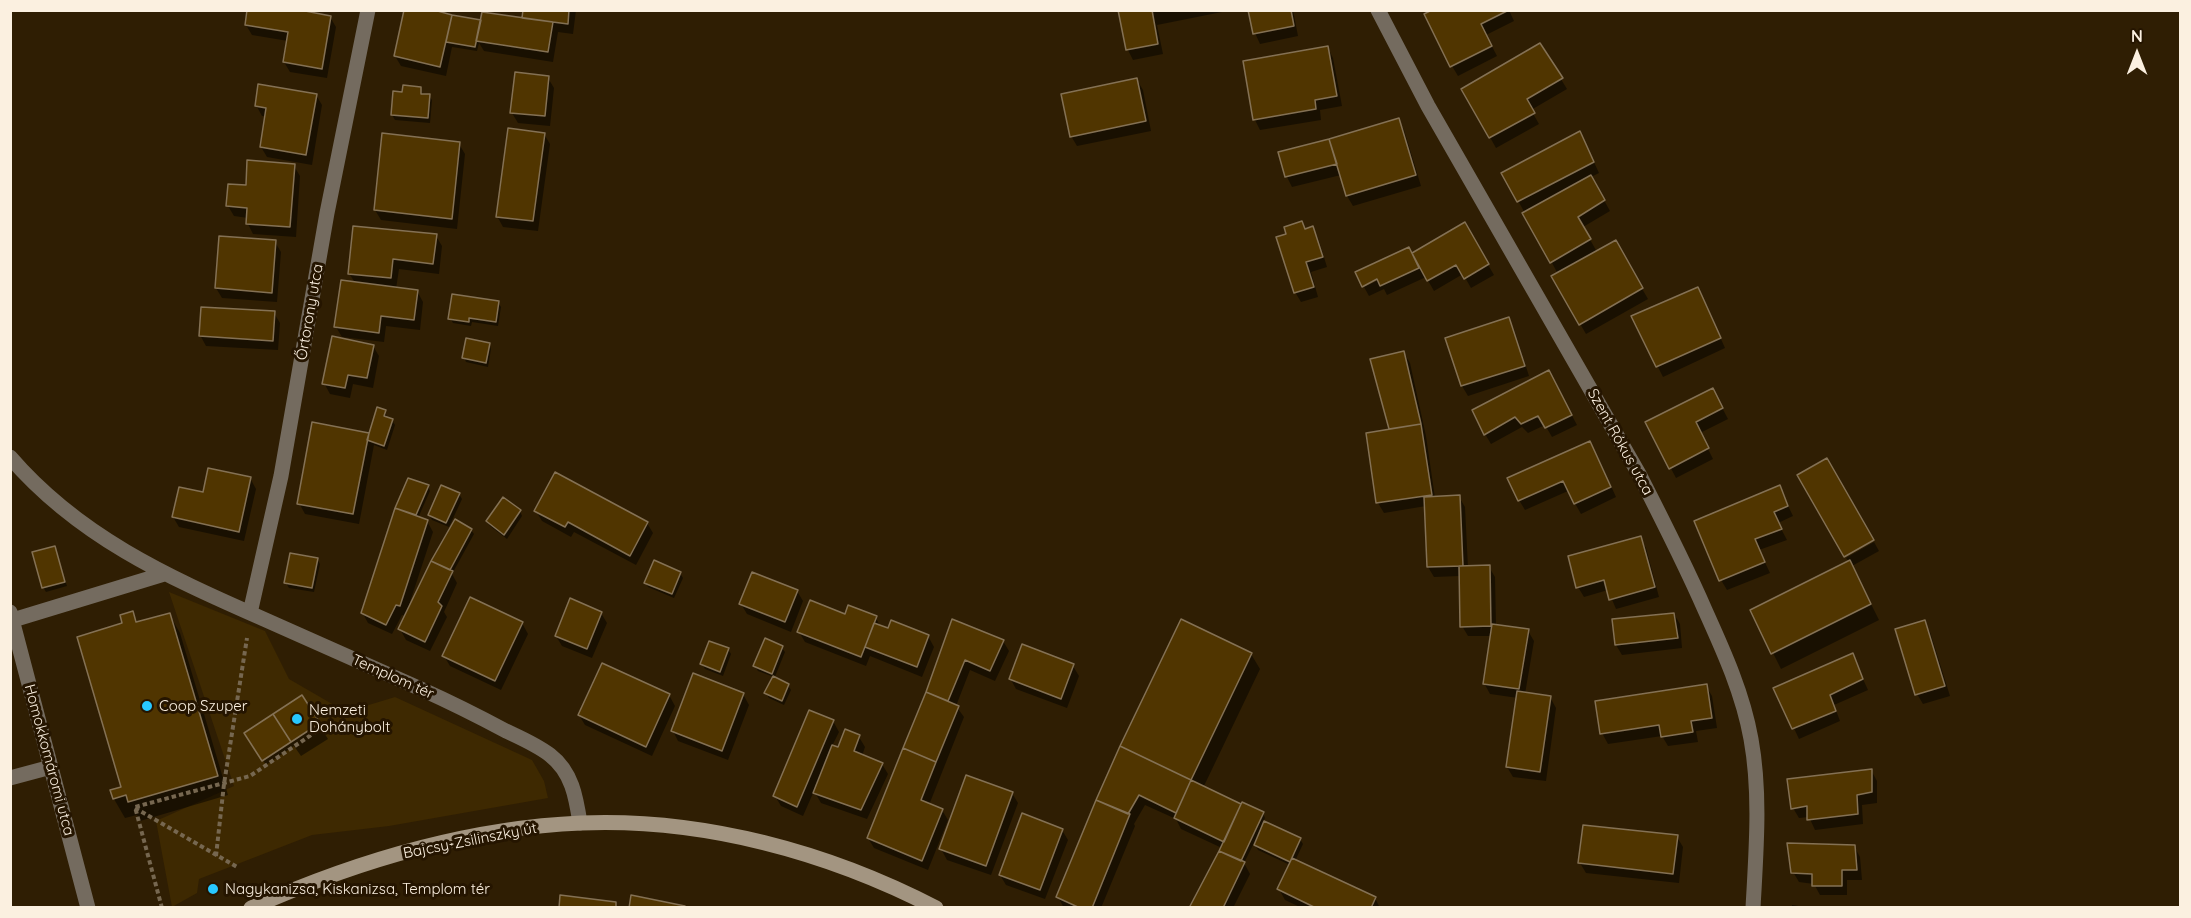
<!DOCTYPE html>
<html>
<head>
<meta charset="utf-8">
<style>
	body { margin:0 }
	#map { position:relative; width:2191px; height:918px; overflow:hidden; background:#2f1e03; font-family:Quicksand,sans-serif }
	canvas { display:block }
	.frame { position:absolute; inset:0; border:12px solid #fbf0e0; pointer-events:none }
	.north { position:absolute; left:2107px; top:24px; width:60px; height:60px; -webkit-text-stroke:4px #251500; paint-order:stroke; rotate:0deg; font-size:16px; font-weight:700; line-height:24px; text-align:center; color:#fbf0e0 }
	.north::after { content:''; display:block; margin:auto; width:21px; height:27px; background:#fbf0e0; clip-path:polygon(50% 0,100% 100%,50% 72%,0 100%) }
</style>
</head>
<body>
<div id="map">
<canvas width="2191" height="918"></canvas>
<div class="frame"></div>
<div class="north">N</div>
</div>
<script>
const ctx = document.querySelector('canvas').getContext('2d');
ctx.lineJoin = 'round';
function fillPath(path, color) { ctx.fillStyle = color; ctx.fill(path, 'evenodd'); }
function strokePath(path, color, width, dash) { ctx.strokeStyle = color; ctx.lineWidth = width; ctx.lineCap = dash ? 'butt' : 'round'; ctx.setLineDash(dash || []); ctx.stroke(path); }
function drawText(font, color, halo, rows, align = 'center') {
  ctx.font = font + ' Quicksand,sans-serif'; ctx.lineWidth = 6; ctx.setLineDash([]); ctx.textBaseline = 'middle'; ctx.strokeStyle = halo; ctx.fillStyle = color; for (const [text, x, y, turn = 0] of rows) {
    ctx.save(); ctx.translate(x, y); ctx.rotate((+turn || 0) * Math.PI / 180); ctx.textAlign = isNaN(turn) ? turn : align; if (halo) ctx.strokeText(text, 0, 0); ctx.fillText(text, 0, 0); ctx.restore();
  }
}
fillPath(new Path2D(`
	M169,592l96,39 24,48 57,33 49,-15 137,63 12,21 4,17 -159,28 -77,9 -113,44 -2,14 -25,14 -16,-86 78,-35z`), '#3e2901');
fillPath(new Path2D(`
	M427,10l54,12 43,-2 1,-10h51l-3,24 -15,-2 -5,30 -69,-11 -5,-8 -2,8 -25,-4 -6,29 -45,-10 -6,-10z
	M1120,10h102v2l-65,13 6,29 -30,6 -5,-10z
	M1250,10h43l5,26 -38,8 -5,-11z
	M1435,10h74l5,11 -28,14 11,21 -39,20 -6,-10z
	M330,17l6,10 -9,51 -37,-6 -6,-10 4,-21 -36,-6 -6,-10z
	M1540,45l27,44 -36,21 8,14 -43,24 -33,-59z
	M1328,48l5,10 9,48 -22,4 1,10 -61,10 -5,-10z
	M548,78l6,10 -4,38 -32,-3 -6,-10z
	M1137,80l6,10 8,41 -74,15 -6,-10z
	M420,88l3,7 6,1 3,4 -2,23 -35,-3 -3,-5 11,-21z
	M316,95l6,10 -10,60 -45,-8 -6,-10 5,-31h-4l-6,-11z
	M1398,120l6,10 17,56 -68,20 -6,-10 -6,-21 -49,12 -5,-10z
	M544,134l6,10 -12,87 -35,-4 -6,-11z
	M1585,143l14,30 -8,4 19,34 -27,16 14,25 18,-10 33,57 -62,35 -33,-57 5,-3 -55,-101z
	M459,144l6,10 -8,75 -76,-9 -6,-10z
	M294,166l6,10 -4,61 -43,-3 -5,-10v-6l-14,-2 -6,-10 19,-19z
	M1302,223l4,7 7,-2 5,10 9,29 -16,5 7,25 -17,5 -6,-10 -7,-58z
	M1464,224l30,51 -23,13 -8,-14 -29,17 -8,-14 -39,18 -3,-6 -15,7 -5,-9 21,-10 27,-22z
	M436,236l6,10 -3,28 -40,-5 -3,20 21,2 6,11 -3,28 -34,-4 -2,16 -42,-5 -6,-10 19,-44 -6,-10z
	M275,242l6,10 -4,50 -55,-4 -6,-10z
	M1703,299l22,49 -62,29 -30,-60z
	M498,303l3,4 -3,19 -26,-4 -1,4 -18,-3 -3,-5z
	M274,313l6,10 -2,27 -72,-4 -6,-11z
	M1509,319l5,10 15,47 -61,20 -6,-10 -15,-47z
	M489,344l2,5 -3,18 -22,-5 -2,-5z
	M373,346l6,10 -6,32 -20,-4 -3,14 -20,-4 -6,-11z
	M1404,353l6,10 16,73 9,62 24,-1 6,10 3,61 21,-1 6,10 1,49 32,5 6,10 -9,53 25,3 6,11 -10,73 -33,-4 -6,-10 11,-69 -28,-4 -6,-11 8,-47h-24l-6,-10 -2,-50 -26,1 -6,-10 -2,-61 -42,7 -6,-10 13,-73 -19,-70z
	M1554,382l23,43 -25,12 -7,-12 -17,8 -6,-6 -31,17 -6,-10z
	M1718,400l10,19 -28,14 13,26 -37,19 -29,-55z
	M385,411l2,7 5,2 3,5 -8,25 -13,-5 -15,79 -54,-10 -6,-11 71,-66z
	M1596,453l20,44 -35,17 -13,-23 -43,19 -6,-10z
	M250,478l6,11 -12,52 -65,-14 -6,-10z
	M428,486l2,5 -12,27 9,3 6,11 -24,73 2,1 60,-76 3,4 -22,40 5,9 -13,29 3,5 -17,34 -24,-11 -6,-11 6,-13 -4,-1 -10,19 -24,-11 -6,-11 34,-104z
	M1779,487l14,29 -15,7 9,17 -28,10 11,23 -43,17 -6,-10z
	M459,494l3,5 -13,28 -17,-7 -3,-5z
	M520,511l2,5 -15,23 -17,-13 -3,-5z
	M536,511l111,12 6,10 -17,32 -62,-33 -3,5 -29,-16z
	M1640,538l6,10 13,49 -43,12 -8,-19 -24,7 -6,-10z
	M1874,542l5,9 -27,15 27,54 -98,49 -29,-58 98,-48 -4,-5z
	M54,548l13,38 -21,6 -3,-5z
	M317,559l3,5 -6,28 -25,-4 -3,-5z
	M680,573l3,5 -9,20 -26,-11 -2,-4z
	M797,591l6,10 -12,31 -44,-18 -6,-10z
	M132,613l6,10 31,-9 11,19 48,162 -88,26 -3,-6 -12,3 -11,-19 9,-11 1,-164z
	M601,613l6,10 -15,35 -30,-12 -6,-10z
	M1674,614l6,10 2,24 -60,7 -6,-10z
	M846,616l30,2 5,10 47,8 6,11 -12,30 -52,-21 -4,10 -61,-24 -6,-10z
	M953,621l50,20 6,10 -14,30 -25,-11 -14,36 8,11 -35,88 13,5 6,10 -20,50 -54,-22 -6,-10 60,-146z
	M1924,622l6,10 20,64 -27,8 -6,-10z
	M522,623l6,11 -27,56 -51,-24 -6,-10z
	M766,640l16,8 3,4 -11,27 14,6 3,5 -7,15 -15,-7 -3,-5 8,-16 -16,-6 -3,-5z
	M728,649l3,5 -8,22 -18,-7 -3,-5z
	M1251,654l9,15 -57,119 37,17 1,3 22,5 2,5 -2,4 37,17 3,5 -8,17 80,37 5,10h-78l-17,-8 -6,-11 11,-24 -32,-15 -4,-7 -10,20 6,11 -17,34h-42l31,-60 -41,-19 -5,-10 -31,-14 -11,19 1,2 -34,82h-37l-6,-11z
	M1852,655l16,35 -34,15 6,16 -41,18 -24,-51z
	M603,665l66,30 6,11 -23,50 -67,-31 -6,-10z
	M1073,666l6,10 -12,32 -51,-19 -6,-11z
	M1706,686l6,10 5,32 -21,3 2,11 -30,4 -6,-10 -54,8 -6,-11z
	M743,694l6,11 -21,55 -50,-19 -5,-10z
	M302,698l26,41 -27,17 -7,-10 -28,19 -20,-31z
	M833,721l6,11 -7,14 7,3 20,-12 6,10 -3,9 20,8 6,10 -21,45 -46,-16 -7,-12 -11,25 -22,-10 -6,-10z
	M1871,770l6,11v22l-15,2 1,19 -48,6 -6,-13 -10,1 -6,-10z
	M1012,793l6,10 -27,72 -44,-15 -6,-11z
	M1062,830l6,10 -23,59 -39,-14 -6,-10z
	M1677,837l6,10 -4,36 -93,-10 -6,-10z
	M1854,846l6,11 2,23h-15v15h-27l-6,-11 -15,-2 -6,-10z
	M1792,905l19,3h-19z`), '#0007');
const building = new Path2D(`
	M247,10h53l31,6 -9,53 -39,-7 5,-30 -43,-7z
	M404,10h30l18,5 -12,52 -46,-11z
	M523,10h46l-1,14 -46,-6z
	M1118,10h34l6,34 -32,6z
	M1248,10h43l3,16 -41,8z
	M1432,10h77l-28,14 11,22 -42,21 -26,-53z
	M482,12l71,10 -5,30 -72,-11z
	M452,15l29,5 -6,27 -29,-5z
	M1540,43l23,35 -36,21 8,14 -46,25 -28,-49z
	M1328,46l9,50 -22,4 1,9 -63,11 -10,-59z
	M515,72l34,4 -4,40 -35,-3z
	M1137,78l9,43 -76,16 -9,-43z
	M258,84l59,10 -11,61 -46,-8 6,-39 -11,-2z
	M403,85l18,2v7h9l-2,24 -37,-3 2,-24 9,1z
	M1399,118l17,57 -70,21 -17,-57z
	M508,128l37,5 -12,88 -37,-4z
	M1580,131l14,31 -77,40 -16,-29z
	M382,133l78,9 -8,77 -78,-9z
	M1329,139l8,25 -52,13 -7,-25z
	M247,160l48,4 -5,63 -44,-3 1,-16 -21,-2 2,-22 18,1z
	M1591,175l14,25 -27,17 13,22 -41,24 -28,-50z
	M1302,221l3,8 8,-3 10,31 -17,5 8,25 -20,6 -18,-56 10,-3 -2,-7z
	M1465,222l24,42 -25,15 -8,-14 -29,16 -15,-28z
	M353,226l84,8 -4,30 -40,-5 -2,19 -43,-4z
	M219,236l57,4 -4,53 -57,-5z
	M1616,240l27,48 -64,37 -28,-49z
	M1409,247l10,21 -39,18 -3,-7 -15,8 -7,-15z
	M341,280l77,10 -4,30 -33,-4 -2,17 -45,-6z
	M1698,287l23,51 -65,29 -25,-51z
	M452,294l47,7 -3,21 -27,-4v4l-21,-3z
	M201,307l74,4 -2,30 -74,-5z
	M1509,317l16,49 -64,20 -16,-48z
	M332,336l42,9 -7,33 -19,-3 -3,13 -23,-4z
	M466,338l24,5 -4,20 -24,-5z
	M1404,351l17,73 -32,5 -19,-70z
	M1549,370l23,45 -27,13 -7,-12 -17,8 -6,-7 -31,18 -12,-25z
	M1713,388l10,20 -27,14 13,26 -40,21 -24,-47z
	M377,407l9,3 -2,6 9,3 -9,27 -17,-6z
	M312,422l57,11 -16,81 -56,-10z
	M1421,424l11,71 -56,8 -10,-70z
	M1590,441l21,46 -37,17 -11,-23 -45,20 -11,-23z
	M1827,458l47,82 -30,17 -47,-82z
	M208,468l43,9 -12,55 -67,-15 7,-30 24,5z
	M555,472l93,50 -18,34 -62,-34 -3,5 -31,-16z
	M408,478l21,7 -13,30 -21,-7z
	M441,485l19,8 -14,30 -18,-8z
	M1780,485l8,21 -14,6 8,17 -27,10 10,23 -46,19 -25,-60z
	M1460,495l3,71 -36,1 -3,-70z
	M503,497l18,13 -17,25 -18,-14z
	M395,508l33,12 -28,86 -4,-1 -10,20 -25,-12z
	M455,519l17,10 -22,41 -19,-9z
	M1641,536l14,51 -46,13 -5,-20 -28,8 -8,-32z
	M55,546l10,36 -23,6 -10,-36z
	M290,553l28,5 -6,30 -28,-5z
	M654,560l27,12 -9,22 -28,-11z
	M1850,560l21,44 -100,50 -21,-44z
	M431,561l22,10 -15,31 4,4 -17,36 -27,-13z
	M1490,565l1,61 -31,1 -1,-61z
	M752,572l46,18 -13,32 -46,-18z
	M470,597l53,25 -28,59 -53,-25z
	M570,598l32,14 -15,37 -32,-13z
	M810,600l35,14 3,-9 29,11 -16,41 -64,-25z
	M133,611l3,11 34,-9 48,163 -90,26 -2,-7 -13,4 -3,-9 11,-3 -44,-150 45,-14 -2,-8z
	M1674,613l4,25 -63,7 -3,-26z
	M952,619l52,21 -14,31 -25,-11 -17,41 -22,-9z
	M1181,619l71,34 -61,127 -71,-34z
	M891,620l38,15 -12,32 -52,-20 9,-24 14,5z
	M1925,620l20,66 -30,9 -20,-66z
	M1492,624l37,5 -10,60 -36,-5z
	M765,638l18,8 -11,28 -19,-8z
	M709,641l20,7 -9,24 -20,-8z
	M1022,644l52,20 -13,35 -52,-20z
	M1853,653l10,26 -33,16 6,16 -44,18 -19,-41z
	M602,663l68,31 -24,53 -68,-32z
	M693,673l51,20 -22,58 -51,-20z
	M773,676l16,8 -7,17 -18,-8z
	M1707,684l5,34 -21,3 2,11 -32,5 -2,-12 -59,9 -5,-33z
	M1517,691l34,5 -11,76 -34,-5z
	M926,692l33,14 -23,56 -33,-14z
	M302,695l18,28 -29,19 -18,-28z
	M809,710l25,10 -37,87 -24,-11z
	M273,714l18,28 -29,19 -18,-28z
	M845,729l15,6 -6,16 29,12 -22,47 -48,-17 19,-48 6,2z
	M1120,746l71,34 -15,33 -37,-18 -11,19 -32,-14z
	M903,748l33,14 -15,38 22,9 -21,52 -55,-23z
	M1872,769v23l-15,3 1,19 -51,6v-14l-16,3 -4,-30z
	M966,775l47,17 -27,74 -47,-17z
	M1191,780l50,24 -17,38 -50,-24z
	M1096,800l34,14 -38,94h-12l-24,-11z
	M1242,802l22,10 -23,49 -22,-10z
	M1022,813l41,16 -23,61 -41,-15z
	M1264,821l37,17 -11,24 -36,-17z
	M1583,825l95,10 -5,39 -95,-11z
	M1787,843l68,2 2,25h-15v16h-30v-12l-21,-1z
	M1219,851l26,11 -22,46h-34z
	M1292,858l84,39 -5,11h-55l-39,-19z
	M560,895l56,7v6h-57z
	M631,895l54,11v2h-56z`);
fillPath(building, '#503500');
strokePath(building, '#847154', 1.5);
strokePath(new Path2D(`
	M135,808l102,59
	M216,856l8,-72 23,-146
	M162,908l-27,-101 115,-31 73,-49`), '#766750', 4, [4.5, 3]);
strokePath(new Path2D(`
	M10,778l41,-11`), '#746b5f', 15);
strokePath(new Path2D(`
	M1378,10l50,96 211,368c23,45 46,90 66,136 19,42 38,84 46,129 10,55 5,113 2,169
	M10,457c68,79 156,119 249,160 54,24 108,48 162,72 29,13 57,27 85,42 15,7 31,14 44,24 22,17 26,42 30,68
	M10,612l78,296
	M250,613l31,-137 46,-263 41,-203
	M13,620l151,-46`), '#746b5f', 15);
strokePath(new Path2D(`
	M251,908c103,-46 216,-80 330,-85 122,-5 247,29 355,85`), '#a39581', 15);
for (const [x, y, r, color] of [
	[147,706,6,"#28c8ff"],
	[297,719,6,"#28c8ff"],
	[213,889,6,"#28c8ff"]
]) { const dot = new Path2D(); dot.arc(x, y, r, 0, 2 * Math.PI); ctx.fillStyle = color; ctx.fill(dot); strokePath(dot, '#251500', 2); }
drawText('15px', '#fbf0e0', '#251500', [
	["Őrtorony utca",310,312,-80],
	["Szent Rókus utca",1620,442,61],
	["Templom tér",393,677,24],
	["Homokkomáromi utca",49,760,75],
	["Bajcsy-Zsilinszky út",470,841,-11]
]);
drawText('15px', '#fbf0e0', '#251500', [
	["Coop Szuper",159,706],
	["Nemzeti",309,710],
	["Dohánybolt",309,727],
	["Nagykanizsa, Kiskanizsa, Templom tér",225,889]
], 'left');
</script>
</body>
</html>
